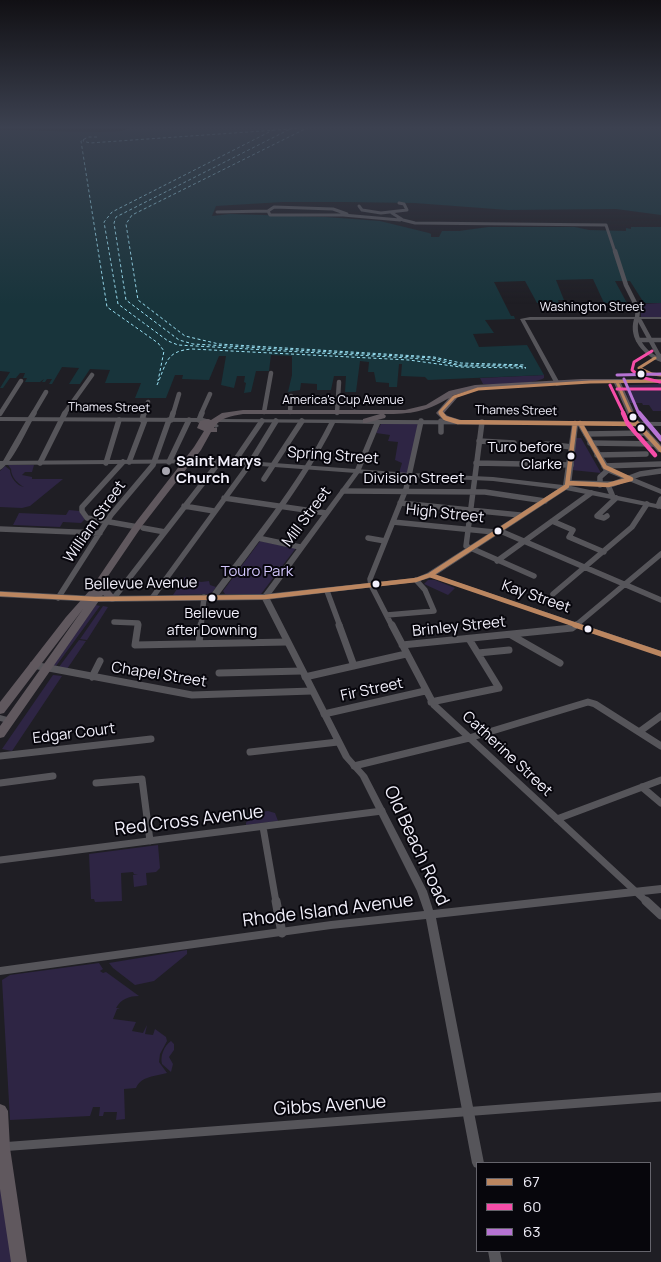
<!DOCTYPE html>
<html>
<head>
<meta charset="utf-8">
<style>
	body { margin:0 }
	#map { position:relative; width:661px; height:1262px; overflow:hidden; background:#1f1e24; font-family:Manrope,sans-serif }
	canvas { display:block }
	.legend { position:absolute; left:476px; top:1162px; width:175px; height:90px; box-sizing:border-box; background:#07060c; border:1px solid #65646c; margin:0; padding:6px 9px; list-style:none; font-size:15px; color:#f2f0fb }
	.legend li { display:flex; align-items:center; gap:10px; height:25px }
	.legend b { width:25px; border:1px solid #65646c }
</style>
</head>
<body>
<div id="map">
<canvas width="661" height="1262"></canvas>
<ul class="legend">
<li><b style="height:6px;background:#bb8660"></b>67</li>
<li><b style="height:6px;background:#f54da8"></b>60</li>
<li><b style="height:6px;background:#b673d3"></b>63</li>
</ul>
</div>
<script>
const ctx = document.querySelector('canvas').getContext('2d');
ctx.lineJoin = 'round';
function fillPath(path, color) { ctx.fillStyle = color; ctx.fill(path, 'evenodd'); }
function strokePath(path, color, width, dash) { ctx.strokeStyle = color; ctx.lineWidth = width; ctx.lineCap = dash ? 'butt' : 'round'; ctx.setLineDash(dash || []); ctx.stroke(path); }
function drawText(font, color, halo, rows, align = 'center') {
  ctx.font = font + ' Manrope,sans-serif'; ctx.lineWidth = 4; ctx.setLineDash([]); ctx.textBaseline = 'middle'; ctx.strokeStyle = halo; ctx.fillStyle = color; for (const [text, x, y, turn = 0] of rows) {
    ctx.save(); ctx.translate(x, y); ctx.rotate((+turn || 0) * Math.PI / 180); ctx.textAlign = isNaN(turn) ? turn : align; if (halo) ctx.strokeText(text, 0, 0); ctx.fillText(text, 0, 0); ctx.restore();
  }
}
fillPath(new Path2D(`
	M661,303v14h-20v-13z
	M544,375v3c-11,7 -47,6 -61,6l-3,-6z
	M661,384v27h-8l-4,-6h-6l-1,-2h-12l-5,-14 5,-4z
	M418,423l-9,51 -10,-1 3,-10 -7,-3 3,-18 -10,-1 2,-6 -14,-2 5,-9z
	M576,438h5l20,35 -29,-3z
	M8,465h26l-2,7h-7l-3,3 10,2v2h31l-33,27 -8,2 -22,-1v-36l5,-5 5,4c0,7 7,16 14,17 -6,-3 -13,-10 -13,-18z
	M69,510l10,1 6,8 -4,4 -18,-1 -3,5 -47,-2 6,-12 47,2z
	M260,541l36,7 -35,46h-36l-2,-3z
	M185,577l16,5 8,-1 1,4 6,2 -4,6 -4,1 -35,1z
	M428,580h7l20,8 -7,7 -24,-11z
	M96,605l4,1 -44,60 -4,-1z
	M103,606l5,1 -21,33 -7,-1z
	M79,640l7,1 -19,28 -8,-2z
	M53,675l9,1 -50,75 -10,-2z
	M268,811l7,2 3,8 -32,4c0,-10 13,-13 22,-14z
	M158,845l2,23 -4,4 -10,1 1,12 -13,2 -1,-12 5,-1h-4l-1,-2 -12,1 1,28 -27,1 -1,-3h-3l-2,-45z
	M187,950v4l-33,27 -19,4 -22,-17 -4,-5z
	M99,963l4,6 -3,2 3,2 3,-1 33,24c-10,0 -18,3 -23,12h4l-3,1 -4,10 23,3 -4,9 11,2 4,-8 -2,9 8,1 2,-6 11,8 1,4 -7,13 -1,8 8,11c-11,3 -26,3 -31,15l-12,1 1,30 -9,1 1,-8h-13l-1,4h-4l1,-9h-7l-3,9 -80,4 -8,-140 8,-5z
	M171,1041l3,3v6l-5,7 4,7 -2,8 -9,-8c-2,-8 2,-18 9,-23z
	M0,1167l14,95h-14z`), '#2e2544');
fillPath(new Path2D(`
	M134,127h527v88l-45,-6 -108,1 -94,-7 -71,-1h-60l-67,4 -4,10 18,-2 96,3 54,4 49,12 2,1v3h8l3,-6h17l29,-4h87l14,3 37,1v-3l5,1v-2h30v76h-17l-14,-22h-15l12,22h-23l-11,-24 -37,1 8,20h-6l1,3 -4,2 -18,-2 -12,-22 -31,1 17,34h3l1,3 -30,1 9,13 -21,1 6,13 48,-2 17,30 -116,5 -3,-3 -24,-1 1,-12h-3l-2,23h-8v-4l-13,-1 -2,-10h-6l1,-10 -9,-1 -4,31h-11l1,-16h-12l-3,14h-14v-6l-16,-1 -1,7 -12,2 4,-17v-19l-21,-1 -2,16h-13l-5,21 -7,1 2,-10 -2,-1 1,-6h-8l-3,12 -13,-3 5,-29h-7l-10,24 -27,-1 1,-4h-8l-9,23h-31l6,-15h-36l5,-13 -20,-1 -10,15h-11l10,-16 -17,-1 -10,17h-3l3,-5h-5l-2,3h-3l2,-3 -4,3h-15l2,-4h-4l2,-5h-5l-4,5h-6l-7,10h-3l10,-16 -10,-1v-241l100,2 22,-1 6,-3z`), '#18343b');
strokePath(new Path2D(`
	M279,127l-167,85 -8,10 14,82 50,37 10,4 231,13 23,2 29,6h57l8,2
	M294,127l-178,90 -2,6 12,77 53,40 14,4 240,14 27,7h58l8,3
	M309,127l-177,88 -6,9 12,76 47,36 34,8 215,13 27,6 64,2
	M295,128l13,-1
	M97,137h-9l-7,4 26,166 51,36 6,8 -6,30
	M84,139l-1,2 7,2 201,-14
	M157,385c10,-22 8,-34 35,-36l217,11 51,7 63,1`), '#9be3f6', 1, [3, 2.5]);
strokePath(new Path2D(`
	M353,409l1,-2`), '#3f3e44', 4.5, [4.5, 2]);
strokePath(new Path2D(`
	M359,206l3,4 19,3 26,-3 -3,-6 -5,-1
	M268,211l6,-4 59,2 14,5
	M217,212l51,-1 2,4h73l57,5
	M392,213l11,7 12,3 191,2 9,27`), '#56555a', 3);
strokePath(new Path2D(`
	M615,251l11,34 12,24 -1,9
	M640,321l19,35h2
	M638,340h23
	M264,412l7,-39
	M290,412l1,-16
	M337,413l2,-31
	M0,414l21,-33
	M33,414l13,-22
	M64,414l28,-39
	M144,414l4,-12
	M173,414l6,-20
	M201,414l9,-20`), '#56555a', 4.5);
strokePath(new Path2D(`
	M30,419l4,-6
	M142,420l2,-7
	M171,420l2,-7
	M199,420l3,-7
	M441,421v11
	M482,422l-16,124 68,30
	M586,434l61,-1
	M479,441l35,2
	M590,443l66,1
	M546,444l26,3
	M597,455l49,-1
	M123,462l-41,45v4l5,7 51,9
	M129,462l16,-42
	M169,462l20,-42
	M234,462l28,-41
	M40,463l25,-50
	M106,463l13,-43
	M476,463l95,2
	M604,466l57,-2
	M264,479l38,-58
	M568,483l45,1 27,-10 21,-3
	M600,485v-8l8,-7
	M608,485l5,12
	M343,491l142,1 60,9
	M224,498l102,15
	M400,503l120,12
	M184,506l30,5
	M658,506l3,-7
	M607,516l-3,2 -7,-2 19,-18
	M552,521l21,9 -4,7 35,15
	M393,522l101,10
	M143,528l22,4
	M0,529l100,4
	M498,530l163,70
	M258,538l42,9
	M368,538l17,3
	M497,561l94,-68
	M327,591l13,35
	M553,594l79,-67 15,-23
	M58,598l53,-83 42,-50 16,-45
	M152,598l97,-133 27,-44
	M113,599l107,-138
	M387,615l47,-4 -9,-21 -9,-10
	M114,622l24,1v3
	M201,626l3,-29
	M392,626l-21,-41 -1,-6 36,-90 15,-68
	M575,626l86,-72`), '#56555a', 5.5);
strokePath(new Path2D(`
	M138,625l-3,20 152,-3
	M339,625l15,41
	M392,625l42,80 213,197
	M511,635l49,28
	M199,643l2,-18
	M402,645l170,-17 4,-3
	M478,653l31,-3
	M33,665l159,30 120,-4
	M219,673l83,-2
	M92,677l8,-16
	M305,677l101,-23
	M431,702l68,-14 -30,-49
	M324,714l101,-23
	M639,732l22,-16
	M250,752l88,-10
	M0,756l151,-17
	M354,766l115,-28 119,-36 7,2 66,42
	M0,783l53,-7
	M96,783l46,-4 8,62
	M642,787l19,16
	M557,819l104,-39
	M263,827l13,75
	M0,860l382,-49`), '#56555a', 7);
strokePath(new Path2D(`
	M276,901l6,32
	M646,901l15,14
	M0,1147l661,-50`), '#56555a', 9);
fillPath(new Path2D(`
	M530,317h131v2h-22c-5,18 7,33 22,39v4c-17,-6 -33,-23 -27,-43l-109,1 36,65 -5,1 -36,-67z
	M30,417l3,2c-7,13 -21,44 -33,51v-5l3,-4 24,-42z
	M221,419l354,2 3,2 -3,2 -195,-1 -20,48 -91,125 81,159 17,19 60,116 6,19 228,-25v8l-225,25 48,245h-7v5l-3,-1 -2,-4 -46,-244 -95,10 -331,46v-8l331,-46 93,-10 -7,-20 -57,-114 -17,-19 -82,-161 93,-125 20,-48 -39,-1c-32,64 -77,119 -119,176h-3l-4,-2c42,-57 88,-110 120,-174l-110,-1v-2z
	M430,573l231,78v5l-233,-80 -2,-1z
	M0,715l11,3 1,2 -1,2 -3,1 -8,-2z
	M488,1251h12l2,11h-12z`), '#56555a');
fillPath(new Path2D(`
	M0,417l203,1 11,3 5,5 -3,2 -6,-4 -7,-2 -203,-1z
	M580,421l81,1v4l-77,-1 26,43 51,21v5l-57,-23 -26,-45 -7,60 90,19v4l-95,-19 -133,87 -17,5 -151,18 -170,2 -95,-5v-6l95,5 170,-2 150,-16 12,-5 131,-84 -65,-8 -83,-4 -190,-14 -220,2v-4l220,-2 190,14 83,4 70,8 9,-62 3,-2z`), '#56555a');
fillPath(new Path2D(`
	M582,379h79v4h-40l16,36 24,26v7h-3l-28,-32 -16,-37h-32l-107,6 -20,6 -3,1 5,2 -13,15 4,3 13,4v4c-10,1 -19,-4 -25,-11l13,-15c-24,14 -37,16 -65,16l2,2 -1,2 -19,5h-3v-4l17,-5h-137c-11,2 -23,3 -29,14h3v4h-6l-10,18 -59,76 -40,59 4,1 11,13 -5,3 -3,-1 -6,-6 -99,142 -4,1v-12l83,-117 -79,104 -4,1v-12l66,-85 24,-27 46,-68 58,-75 10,-16 -7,-3 3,-7 8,-2 3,1 11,-7 21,-3h162l21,-5 23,-14 26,-6z
	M0,1104l5,2 3,5 2,37 17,114h-16l-11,-73z`), '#60585e');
strokePath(new Path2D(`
	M655,358l-16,10 13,6 9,1
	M617,382l14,32
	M442,414l-2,-2 14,-15 24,-8 112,-7 71,-1`), '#bb8660', 3);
strokePath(new Path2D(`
	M441,413l4,5 13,4 180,2
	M631,413l3,7 27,30
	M580,423l25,44 26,12
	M568,483l40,2 23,-6
	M430,575l149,51
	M0,594l95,5 170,-2 151,-17 14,-5 137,-89 8,-63`), '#bb8660', 4.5);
strokePath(new Path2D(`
	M575,625l86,29`), '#bb8660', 5.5);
strokePath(new Path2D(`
	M652,351l-18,11 -2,8 8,7 20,5
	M610,385l14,29
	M617,389h44`), '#f54da8', 3);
strokePath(new Path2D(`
	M623,413l5,11 27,31`), '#f54da8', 4.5);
strokePath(new Path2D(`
	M617,375l44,-1
	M624,379l15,35`), '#b673d3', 3);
strokePath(new Path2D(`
	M639,413l22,26`), '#b673d3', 4.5);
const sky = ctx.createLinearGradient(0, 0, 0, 304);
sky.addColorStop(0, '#111014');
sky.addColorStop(0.42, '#3c4150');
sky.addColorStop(1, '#3c415000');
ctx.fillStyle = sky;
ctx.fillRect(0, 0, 661, 304);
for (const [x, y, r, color] of [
	[641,374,4.5,"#f2f0fb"],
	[633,417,4.5,"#f2f0fb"],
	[641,428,4.5,"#f2f0fb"],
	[571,456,4.5,"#f2f0fb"],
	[166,471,5,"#a8a6b0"],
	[498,531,4.5,"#f2f0fb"],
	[376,584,4.5,"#f2f0fb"],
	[212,598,4.5,"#f2f0fb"],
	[588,629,4.5,"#f2f0fb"]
]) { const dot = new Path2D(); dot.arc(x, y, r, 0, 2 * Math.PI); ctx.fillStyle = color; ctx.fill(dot); strokePath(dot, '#07060c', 2); }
drawText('12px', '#f2f0fb', '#07060c', [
	["Washington Street",592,308],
	["America's Cup Avenue",343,401],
	["Thames Street",109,408,1],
	["Thames Street",516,411,1]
]);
drawText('14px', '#f2f0fb', '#07060c', [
	["Turo before",562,448],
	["Clarke",562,465],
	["Bellevue",212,614,"center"],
	["after Downing",212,631,"center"]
], 'right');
drawText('15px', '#f2f0fb', '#07060c', [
	["Spring Street",333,456,4],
	["Division Street",414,479],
	["High Street",445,514,6],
	["Mill Street",307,517,-53],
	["William Street",95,522,-55],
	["Bellevue Avenue",141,584,-1],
	["Kay Street",536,597,19],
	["Brinley Street",459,627,-6],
	["Chapel Street",159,675,9],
	["Fir Street",372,690,-12],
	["Edgar Court",74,734,-7],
	["Catherine Street",507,754,43]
]);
drawText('bold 15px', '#f2f0fb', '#07060c', [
	["Saint Marys",176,462],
	["Church",176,479]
], 'left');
drawText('15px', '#d3c7fd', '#07060c', [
	["Touro Park",257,572]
]);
drawText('18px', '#f2f0fb', '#07060c', [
	["Red Cross Avenue",189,821,-7],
	["Old Beach Road",416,846,65],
	["Rhode Island Avenue",328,911,-7],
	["Gibbs Avenue",330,1106,-4]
]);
</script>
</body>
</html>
